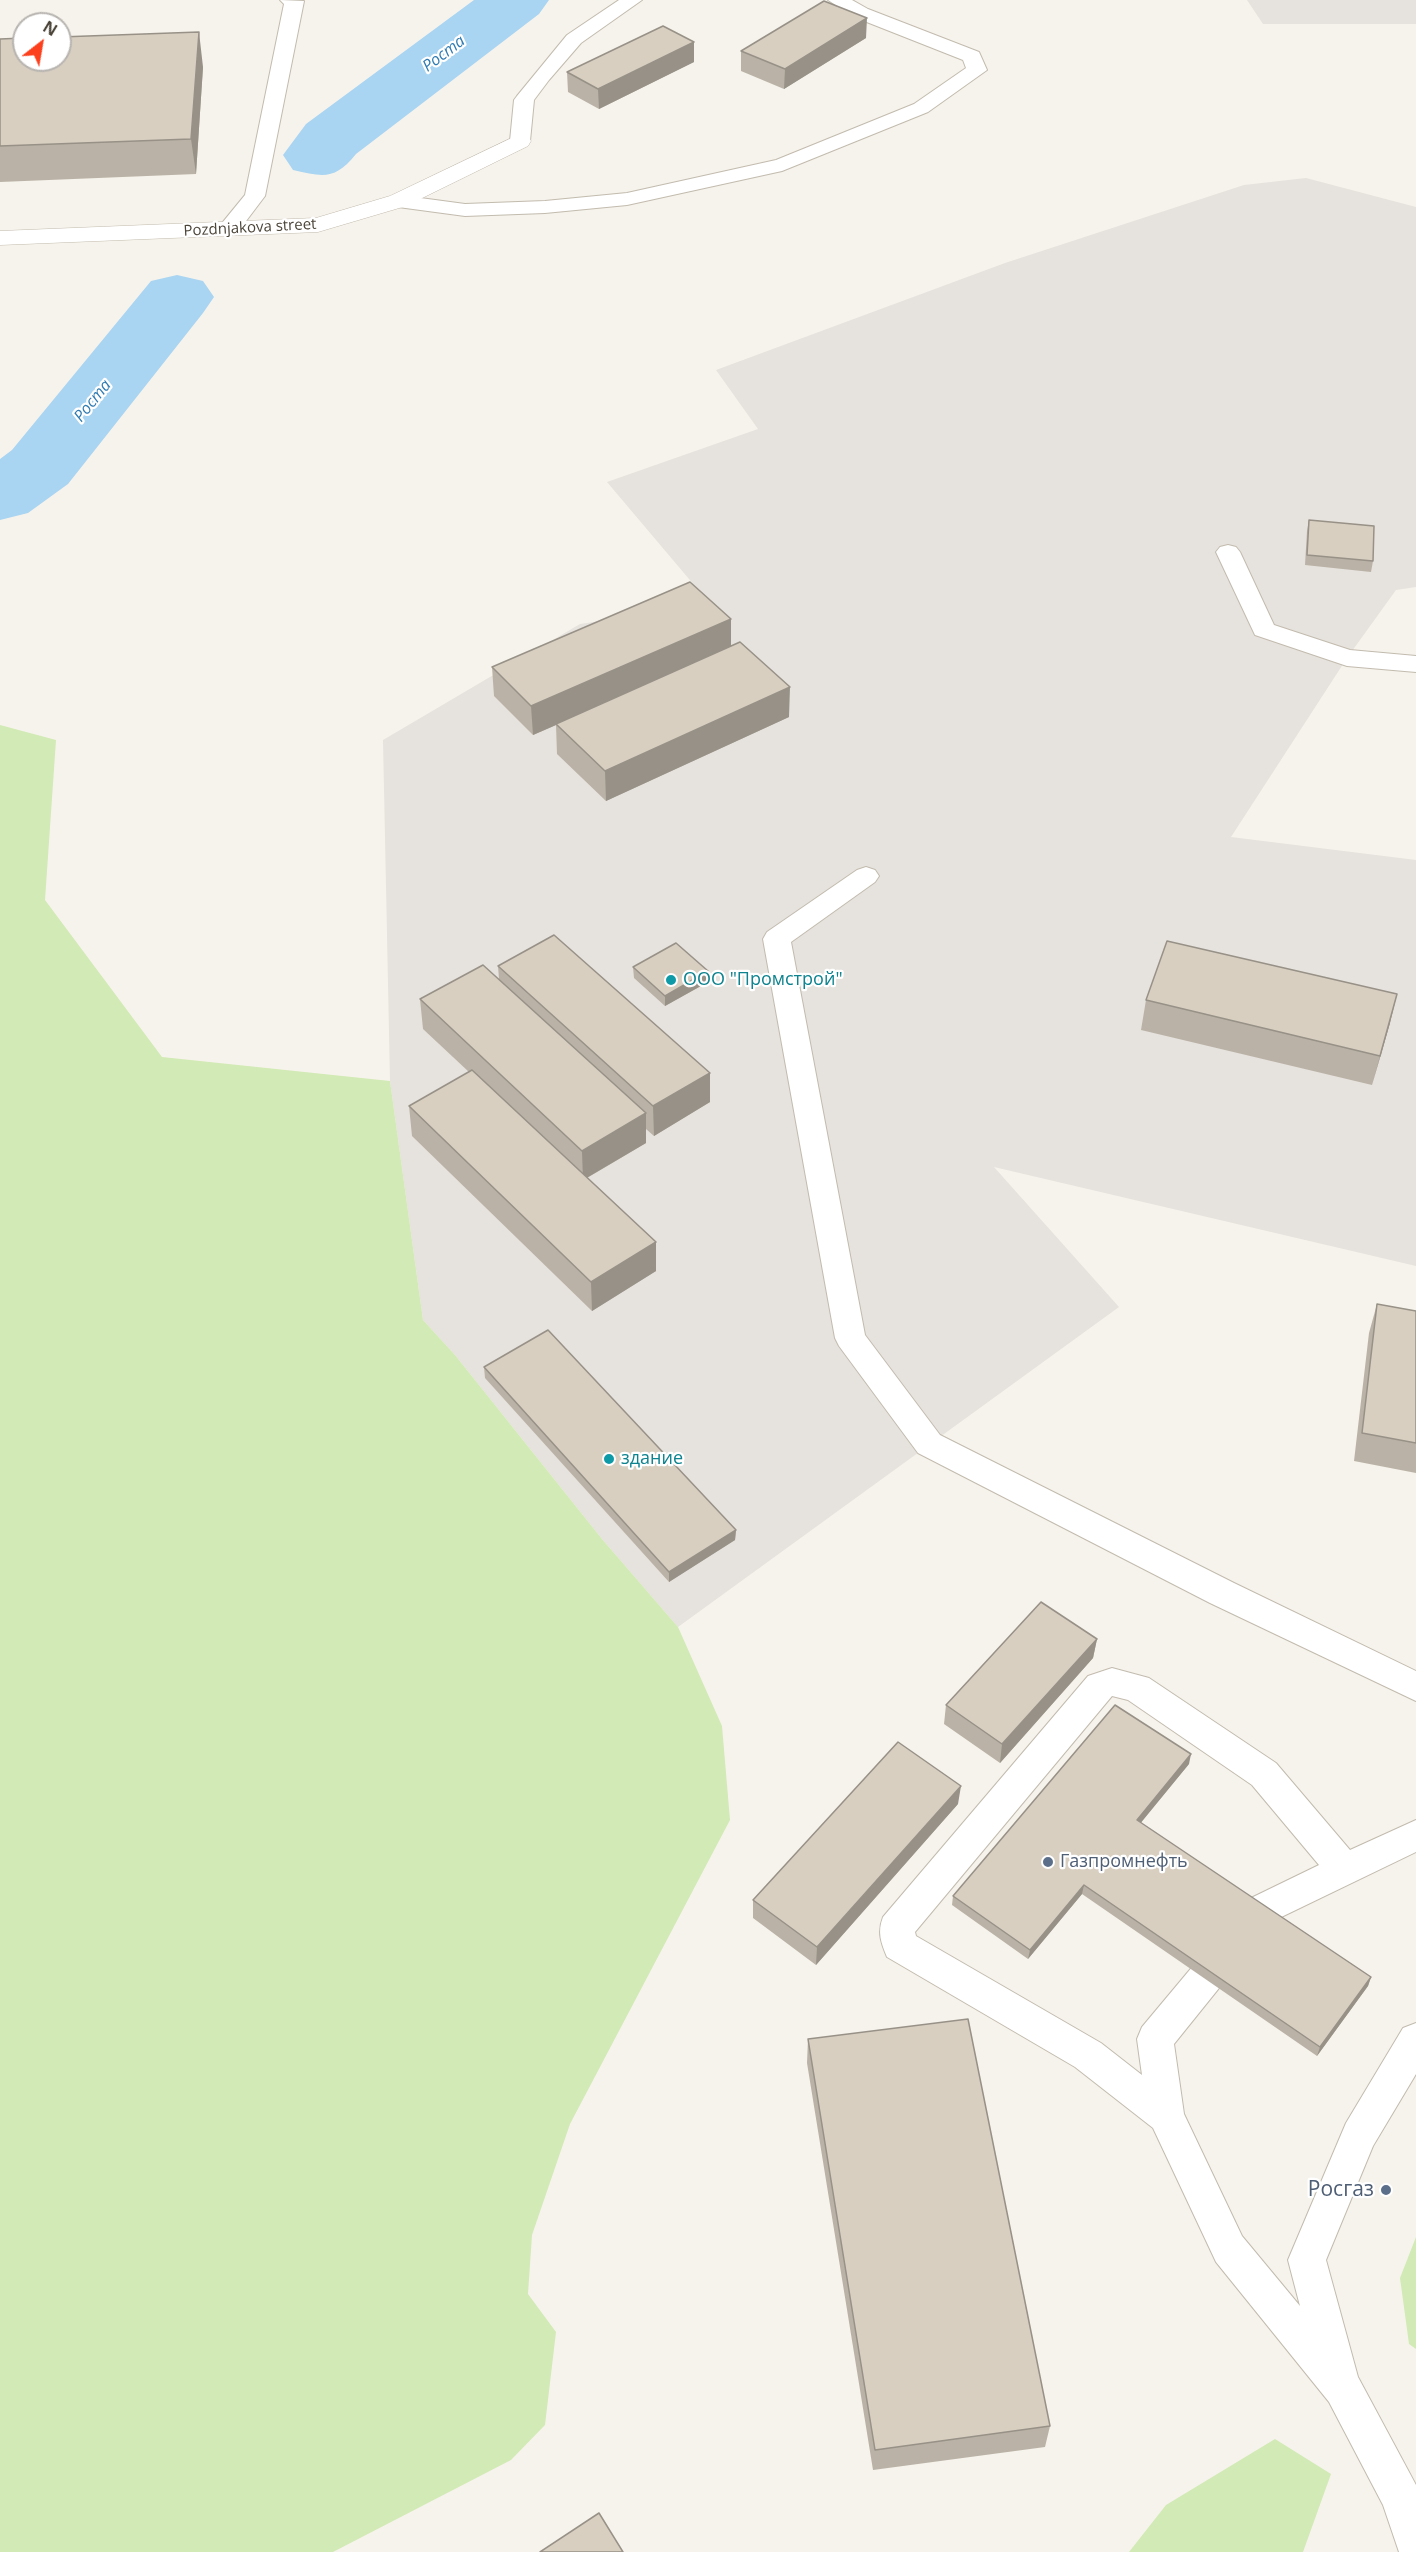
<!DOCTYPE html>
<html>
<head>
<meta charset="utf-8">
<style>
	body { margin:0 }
	#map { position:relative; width:1416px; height:2552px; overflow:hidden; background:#f6f3ec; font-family:"Open Sans",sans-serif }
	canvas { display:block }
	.north { position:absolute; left:12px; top:12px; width:60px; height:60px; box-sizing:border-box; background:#fff; border:2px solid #b7b4b0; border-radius:50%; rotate:31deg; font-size:16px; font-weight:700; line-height:24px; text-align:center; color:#4b4439 }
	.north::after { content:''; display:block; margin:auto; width:21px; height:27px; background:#fc3f1d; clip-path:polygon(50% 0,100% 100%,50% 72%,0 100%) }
</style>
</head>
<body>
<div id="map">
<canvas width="1416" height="2552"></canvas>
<div class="north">N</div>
</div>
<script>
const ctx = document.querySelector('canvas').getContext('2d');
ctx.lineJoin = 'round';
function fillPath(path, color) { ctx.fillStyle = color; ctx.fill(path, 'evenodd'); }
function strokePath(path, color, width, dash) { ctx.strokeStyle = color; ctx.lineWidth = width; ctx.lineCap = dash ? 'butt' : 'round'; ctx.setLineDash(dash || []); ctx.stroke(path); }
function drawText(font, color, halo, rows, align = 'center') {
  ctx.font = font + ' "Open Sans",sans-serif'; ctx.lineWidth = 4.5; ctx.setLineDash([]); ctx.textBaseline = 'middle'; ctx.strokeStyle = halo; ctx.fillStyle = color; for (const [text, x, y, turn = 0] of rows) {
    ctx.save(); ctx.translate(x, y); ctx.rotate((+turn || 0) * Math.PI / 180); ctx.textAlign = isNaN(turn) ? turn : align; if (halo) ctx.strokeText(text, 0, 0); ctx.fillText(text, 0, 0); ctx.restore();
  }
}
fillPath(new Path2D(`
	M1247,0h169v24h-153z
	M1306,178l110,29v380l-20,3 -49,68 -116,179 185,23v406l-422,-99 125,140 -441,320 -76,-88 -147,-184 -32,-35 -33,-239 -7,-341 197,-116 131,-19 -104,-123 151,-53 -42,-59 289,-107 239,-78z`), '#e6e2dd');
fillPath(new Path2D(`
	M0,725l56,15 -11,160 117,157 228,24 33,239 32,35 147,184 76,88 44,99 8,94 -160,304 -38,111 -4,59 28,38 -11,93 -34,35 -178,92h-333z
	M1416,2237v112l-7,-5 -9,-66z
	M1275,2439l56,35 -28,78h-174l37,-47z`), '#d2eab5');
fillPath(new Path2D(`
	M474,0h75l-10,14 -183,140c-21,26 -32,23 -63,16l-10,-15 23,-31z
	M177,275l26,6 11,16 -11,16 -135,171 -40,29 -28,7v-61l12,-9 139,-169z`), '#a9d4f2');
const service = new Path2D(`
	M280,0l24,1 -39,195 -28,37h-16l-3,-5 27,-33 39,-191z
	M619,0h23l-61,43 -32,37 -15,20 -4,41 -3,4h-14l-3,-4 4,-41 3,-4 50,-61z
	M828,0h24l16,9 111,43 8,18 -59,42 -146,59 -155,34 -82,8 -80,3 -67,-9 -7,-2 -4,-4 4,-4 7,-2 67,9 80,-3 82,-8 149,-33 138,-56 52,-36 -3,-8 -109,-43z
	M1228,545l8,2 4,5 34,73 76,25 66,6v16l-69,-6 -92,-31 -39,-83 4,-5z
	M866,867l9,3 4,6 -4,6 -84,60 74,393 75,100 294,148 182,88v30l-206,-98 -292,-150 -79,-107 -4,-8 -72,-399 4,-7 90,-62z
	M1112,1668l37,10 127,85 74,87 66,-30v32l-143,69 -99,123 10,70 58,122 58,70 -12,-46 58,-137 57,-95 13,-5v51l-43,72 -47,114 32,117 58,108v67h-17l-16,-47 -54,-103 -113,-140 -63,-134 -78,-61 -188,-110c-6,-14 -10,-25 -4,-40l205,-241zM1112,1696l16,4 124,85 67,80 -70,34 -107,128 -5,12 5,36 -41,-32 -185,-107 -1,-4z`);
const minor = new Path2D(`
	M520,134l8,2 3,5 -3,5 -122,60 -88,26 -318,13v-14l316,-13 74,-22z`);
strokePath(service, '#c2bbae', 2);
strokePath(minor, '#c2bbae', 1);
fillPath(service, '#fff');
fillPath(minor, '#fff');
fillPath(new Path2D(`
	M866,38l-82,51 -43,-18v-20z
	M0,39l203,28 -7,107 -196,8z
	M694,42v20l-95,47 -31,-17 -1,-20z
	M1309,520l64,41 -2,11 -66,-7 2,-34z
	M731,646l58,71 -183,84 -49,-47 -1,-29 -23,10 -39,-39 -2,-29z
	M498,966l212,107v29l-56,34 -8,-7v14l-59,35 69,64v29l-64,40 -180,-175 -3,-30 60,-34 -46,-43 -3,-30 79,-20z
	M633,967l75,15 -43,24 -31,-28z
	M1146,1000l244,23 -18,62 -231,-55z
	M1377,1304l39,7v162l-62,-12 15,-128z
	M484,1367l252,163 -1,10 -66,42 -184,-204z
	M1097,1639l-4,19 -93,105 -56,-39 2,-19z
	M1189,1764l-49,59 231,154 -3,9 -51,70 -235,-162 -54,65 -76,-54 1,-9z
	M958,1804l-142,161 -63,-47v-18z
	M808,2039l242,387 -5,21 -172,23 -66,-407z`), '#bab2a6');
fillPath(new Path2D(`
	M867,18l-1,20 -82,51 1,-20z
	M199,32l4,35 -7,107 -5,-35z
	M694,42v20l-95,47 -1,-20z
	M731,619v30l-175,75v1l-23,10 -2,-29z
	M790,687l-1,30 -183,84 -1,-30z
	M708,971v11l-43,24v-10z
	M1397,994l-7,29 -18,62 8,-29z
	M710,1073v29l-56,34 -1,-30z
	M646,1113v30l-63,37 -1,-29z
	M656,1242v29l-64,40 -1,-29z
	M736,1530l-1,10 -66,42v-10z
	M1097,1639l-4,19 -93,105 2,-19z
	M1191,1754l-2,10 -54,66 2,-10z
	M961,1786l-3,18 -142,161 1,-18z
	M1084,1885l-2,9 -54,65 2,-9z
	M1371,1977l-3,9 -51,70 3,-9z`), '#979187');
const building = new Path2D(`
	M824,1l43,17 -82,51 -44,-18z
	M663,26l31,16 -96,47 -31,-17z
	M199,32l-8,107 -191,7v-107l24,-1v22h36v-23z
	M1309,520l65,6 -1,35 -66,-6z
	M690,582l41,37 -200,87 -39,-39z
	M740,642l50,45 -185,84 -49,-47z
	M554,935l156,138 -57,33 -155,-140z
	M1167,941l230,53 -17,62 -234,-56z
	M676,943l32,28 -43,25 -32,-29z
	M483,965l163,148 -64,38 -162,-152z
	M472,1070l184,172 -65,40 -182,-176z
	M1377,1304l39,7v132l-54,-10z
	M548,1330l188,200 -67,42 -185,-205z
	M1041,1602l56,37 -95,105 -56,-39z
	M1115,1705l76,49 -54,66 234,157 -51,70 -236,-162 -54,65 -77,-54z
	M898,1742l63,44 -144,161 -64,-47z
	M968,2019l82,407 -175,24 -67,-411z
	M599,2513l24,39h-83z`);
fillPath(building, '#d8cfc1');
strokePath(building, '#979187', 1.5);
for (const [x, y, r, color] of [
	[671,980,6,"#0f9aa8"],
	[609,1459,6,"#0f9aa8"],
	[1048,1862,6,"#5c6f8a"],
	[1386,2190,6,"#5c6f8a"]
]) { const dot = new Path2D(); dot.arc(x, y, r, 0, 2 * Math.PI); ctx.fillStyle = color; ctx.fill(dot); strokePath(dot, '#fff', 2); }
drawText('15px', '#4b4439', '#fff', [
	["Pozdnjakova street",250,228,-3]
]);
drawText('italic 16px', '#2e7ab2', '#fff', [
	["Роста",444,54,-37],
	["Роста",93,401,-51]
]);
drawText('18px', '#0d838f', '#fff', [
	["ООО \"Промстрой\"",683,980],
	["здание",621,1459]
], 'left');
drawText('18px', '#4e5e75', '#fff', [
	["Газпромнефть",1060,1862]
], 'left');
drawText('21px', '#4e5e75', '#fff', [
	["Росгаз",1374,2190]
], 'right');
</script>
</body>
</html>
